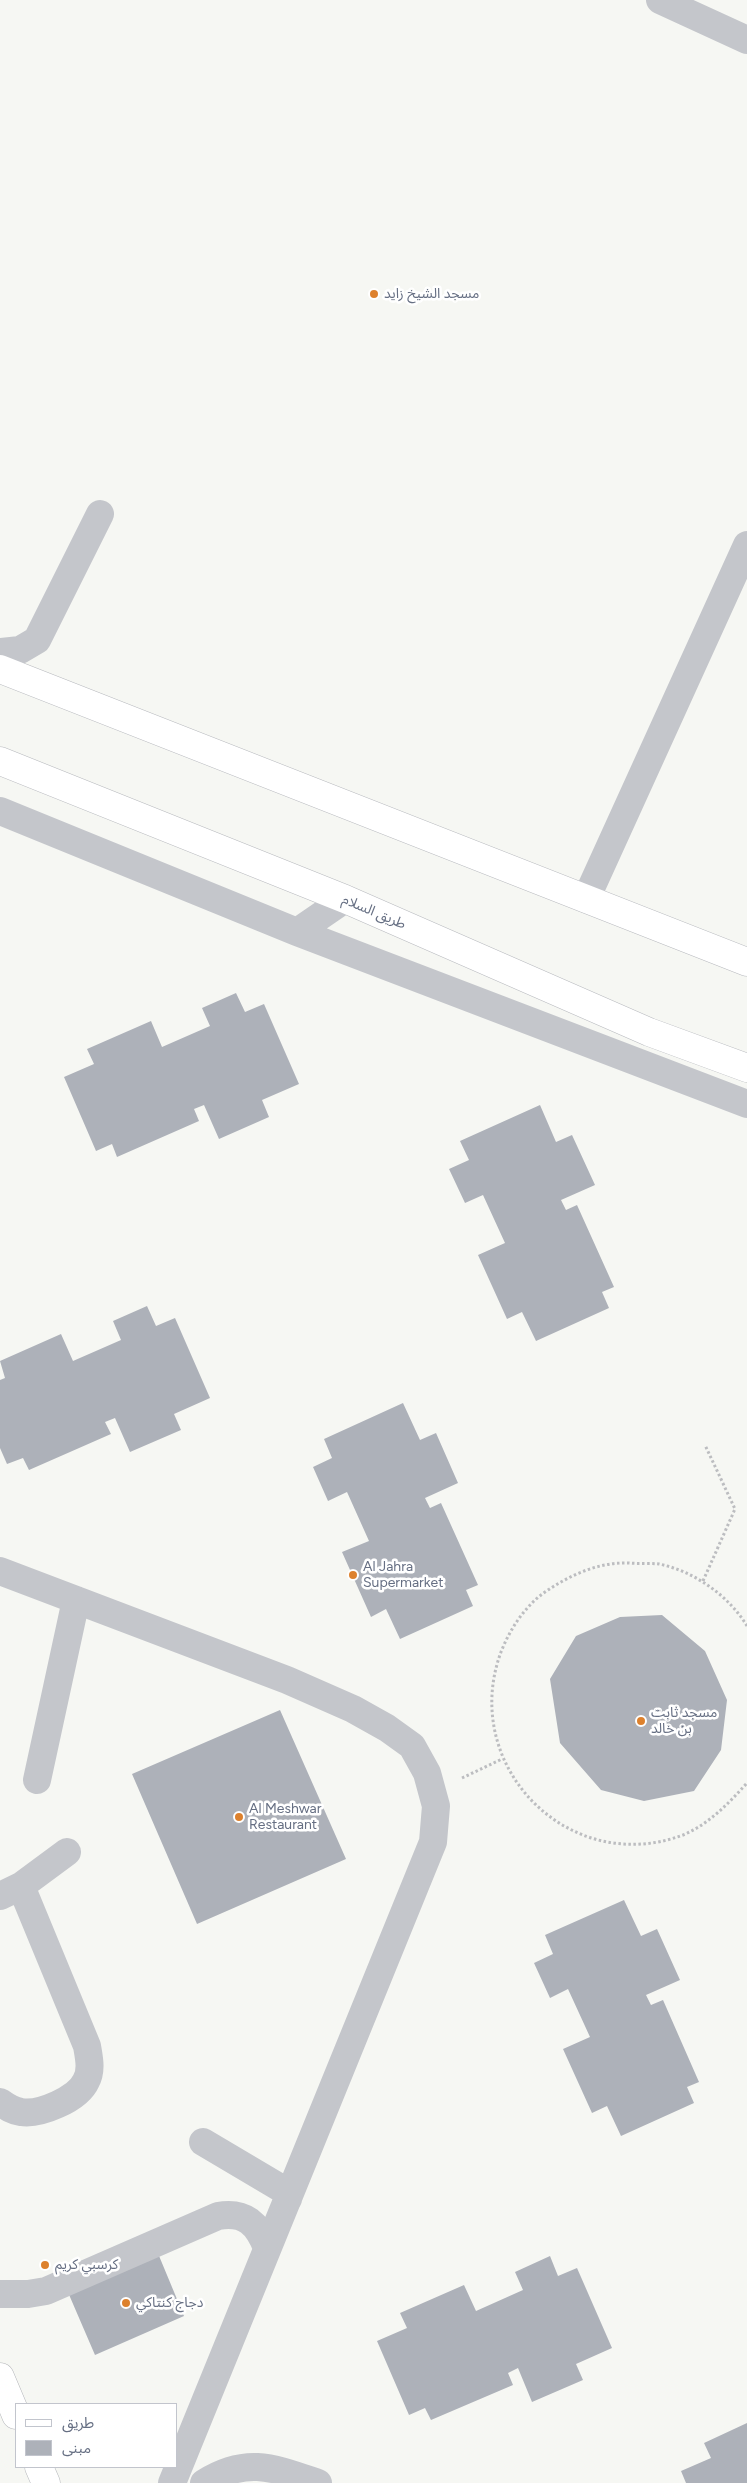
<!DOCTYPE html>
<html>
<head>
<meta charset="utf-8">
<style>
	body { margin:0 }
	#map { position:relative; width:747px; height:2483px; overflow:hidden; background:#f6f7f3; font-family:Figtree,"Noto Sans Arabic",sans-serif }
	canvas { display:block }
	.legend { position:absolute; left:15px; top:2403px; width:162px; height:65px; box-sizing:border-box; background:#fff; border:1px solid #c2c5cd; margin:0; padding:6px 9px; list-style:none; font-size:15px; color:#666f83 }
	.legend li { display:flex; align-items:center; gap:10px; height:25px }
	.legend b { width:25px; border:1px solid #c2c5cd }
</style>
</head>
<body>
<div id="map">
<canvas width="747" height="2483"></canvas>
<ul class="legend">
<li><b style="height:6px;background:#fff"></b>طريق</li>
<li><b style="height:14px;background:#adb1b9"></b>مبنى</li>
</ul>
</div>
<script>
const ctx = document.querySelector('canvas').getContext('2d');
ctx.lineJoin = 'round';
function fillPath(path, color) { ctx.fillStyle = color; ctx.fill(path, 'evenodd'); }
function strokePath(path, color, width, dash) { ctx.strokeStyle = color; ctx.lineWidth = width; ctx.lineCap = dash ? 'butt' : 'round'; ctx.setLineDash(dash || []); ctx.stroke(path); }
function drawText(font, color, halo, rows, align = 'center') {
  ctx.font = font + ' Figtree,"Noto Sans Arabic",sans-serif'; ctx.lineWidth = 5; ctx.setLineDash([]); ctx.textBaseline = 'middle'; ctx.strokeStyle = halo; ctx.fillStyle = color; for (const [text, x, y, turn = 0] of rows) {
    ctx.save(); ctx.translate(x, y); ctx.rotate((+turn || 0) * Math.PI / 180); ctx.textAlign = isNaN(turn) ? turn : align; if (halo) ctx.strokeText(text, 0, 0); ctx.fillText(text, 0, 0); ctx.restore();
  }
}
fillPath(new Path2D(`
	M236,993l9,19 19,-8 35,80 -37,16 7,17 -50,22 -15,-34 -10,4 5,12 -82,36 -5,-13 -16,7 -32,-74 30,-13 -7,-15 64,-28 11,26 48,-21 -8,-18z
	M540,1105l16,37 16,-7 23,50 -34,15 5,10 11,-5 37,82 -12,5 7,16 -73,33 -14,-29 -15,7 -29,-64 27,-12 -22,-48 -18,8 -16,-34 20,-9 -9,-19z
	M147,1306l9,20 19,-8 35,80 -36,16 7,16 -51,22 -15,-34 -10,4 6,12 -82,36 -6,-12 -16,6 -7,-16v-68l5,-2 -5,-17 61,-27 12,27 48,-21 -8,-19z
	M403,1403l17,37 16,-7 22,50 -33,15 5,10 11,-5 37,82 -12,5 7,16 -73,33 -14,-30 -15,8 -29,-65 27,-11 -22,-49 -19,9 -15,-34 19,-9 -8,-19z
	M662,1615l43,36 22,49 -6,50 -27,41 -50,10 -43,-11 -41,-47 -10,-64 26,-43 44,-19z
	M280,1710l66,149 -149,65 -65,-150z
	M624,1900l17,36 16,-7 23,51 -34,15 5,10 12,-5 36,82 -12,5 7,16 -73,33 -14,-30 -15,7 -29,-64 27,-12 -22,-48 -18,9 -16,-35 19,-9 -8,-19z
	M157,2251l27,65 -89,39 -28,-65z
	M550,2256l8,20 19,-8 35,80 -36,16 7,16 -51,22 -14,-34 -10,5 5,12 -82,35 -6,-12 -16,7 -32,-74 30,-13 -7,-15 64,-28 12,26 47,-21 -8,-18z
	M747,2423v60h-61l-5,-12 30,-13 -7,-15z`), '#adb1b9');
const major = new Path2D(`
	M0,669l747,293
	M0,761l345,138 304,133 98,36`);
const highway = new Path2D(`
	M0,2377l16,38
	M39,2467l7,16`);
strokePath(major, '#b7b9be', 29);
strokePath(highway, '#b5b7bb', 29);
strokePath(new Path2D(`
	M703,1581l32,-72 -30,-64
	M747,1626c-18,-30 -53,-55 -88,-62 -9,-1 -20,0 -30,-1 -31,-1 -59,12 -84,29 -20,14 -35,37 -44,60 -42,113 67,226 182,183 26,-11 45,-31 64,-52
	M462,1778l40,-19`), '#bcbdc0', 3, [2.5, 2.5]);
strokePath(new Path2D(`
	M660,0l87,40
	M0,652l20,-2 17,-10 63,-126
	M0,811l297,121 450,172
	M586,899l161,-354
	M297,932l48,-33
	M0,1571l287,109 66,29 34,19 25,18 15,27 9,33 -3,36 -261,641
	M37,1780l39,-180
	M0,1896l21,-10 46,-34
	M0,2102c7,5 13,9 21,10 19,3 57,-13 65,-31 6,-11 3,-23 1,-35l-66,-160
	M203,2142l81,48 4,9
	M0,2294h28l18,-3 172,-75c27,-5 40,8 49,32
	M204,2483c43,-27 70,-15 114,0`), '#c4c6cb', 28);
strokePath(major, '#fff', 28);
strokePath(highway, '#fff', 28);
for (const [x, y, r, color] of [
	[374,294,5,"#dd812d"],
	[353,1575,5,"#dd812d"],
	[641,1721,5,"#dd812d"],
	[239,1817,5,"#dd812d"],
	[45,2265,5,"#dd812d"],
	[126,2303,5,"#dd812d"]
]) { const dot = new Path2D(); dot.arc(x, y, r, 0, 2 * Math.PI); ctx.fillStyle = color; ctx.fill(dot); strokePath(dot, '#fff', 2); }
drawText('14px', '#666f83', '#fff', [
	["مسجد الشيخ زايد",384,294],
	["Al Jahra",363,1567],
	["Supermarket",363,1583],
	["مسجد ثابت",651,1713],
	["بن خالد",651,1729],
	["Al Meshwar",249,1809],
	["Restaurant",249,1825],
	["كرسبي كريم",55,2265],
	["دجاج كنتاكي",136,2303]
], 'left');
drawText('14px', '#666f83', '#fff', [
	["طريق السلام",374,912,23]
]);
</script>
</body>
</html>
